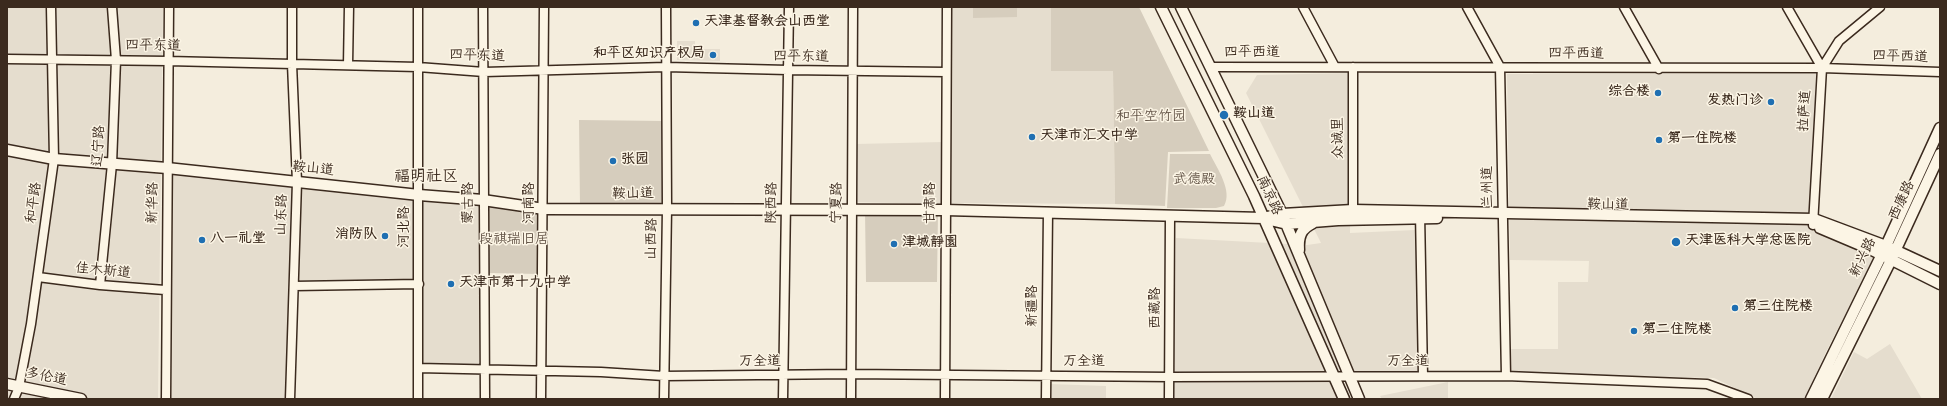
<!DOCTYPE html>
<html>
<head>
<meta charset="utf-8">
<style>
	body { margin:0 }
	#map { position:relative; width:1947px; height:406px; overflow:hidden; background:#f4eddd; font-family:Kalam,sans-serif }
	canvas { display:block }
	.frame { position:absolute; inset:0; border:8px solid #3b2a1e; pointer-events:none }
</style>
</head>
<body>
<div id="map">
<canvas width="1947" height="406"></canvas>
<div class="frame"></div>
</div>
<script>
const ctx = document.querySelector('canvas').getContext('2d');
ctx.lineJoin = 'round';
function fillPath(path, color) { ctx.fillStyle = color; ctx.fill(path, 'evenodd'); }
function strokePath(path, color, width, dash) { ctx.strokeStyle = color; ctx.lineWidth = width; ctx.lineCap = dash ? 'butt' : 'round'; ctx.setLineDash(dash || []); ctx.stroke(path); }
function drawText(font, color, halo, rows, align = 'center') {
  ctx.font = font + ' Kalam,"LXGW WenKai TC",sans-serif'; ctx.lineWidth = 3; ctx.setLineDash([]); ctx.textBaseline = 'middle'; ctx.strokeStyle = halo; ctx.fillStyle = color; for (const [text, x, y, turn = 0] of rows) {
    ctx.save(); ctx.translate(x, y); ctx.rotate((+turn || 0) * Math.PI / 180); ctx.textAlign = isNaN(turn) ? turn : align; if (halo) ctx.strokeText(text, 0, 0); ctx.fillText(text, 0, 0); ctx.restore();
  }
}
fillPath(new Path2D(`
	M7,7h156l-5,392h-151z
	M950,7h101v64h62l2,133 -164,-1z
	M677,41h18v8h25v12l-43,-1z
	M1351,73l-1,160 65,-3 10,143h-95l11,26h-168l3,-161 131,7 14,-2 -75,-150 11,-18z
	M1507,74h309l-5,153 64,29 -49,96 -22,47h-46l-44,-21 -203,-5v-24h47v-67h30l1,-21 -79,-1z
	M943,142l-1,62 -88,-2 2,-58z
	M169,171l249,27 1,88 -126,2 -3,111h-124z
	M423,199l57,5 -1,162 -56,-1z
	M1890,344l32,55h-91l23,-47 13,7z
	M1448,382v17h-66l-2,-3z
	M1050,384l56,2v13h-56z`), '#e5ddce');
fillPath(new Path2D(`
	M973,7h44v10l-44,1z
	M1051,7h88l70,144 -41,1 -3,54 -50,-2 -2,-133h-62z
	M579,120l85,1v85h-84z
	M1170,154h40c7,14 23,37 14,52l-8,2h-49z
	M487,202l54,6 -2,66 -52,-1z
	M865,211l73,1 -1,70h-71z`), '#d6cdbd');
const minor = new Path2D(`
	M418,7v392
	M483,7l2,392
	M1303,7l32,60
	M1467,7l33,60 6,309
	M1624,7l35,62
	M1787,7l35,61 -9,157
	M7,59l161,2 250,6 66,5 182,-5 122,3 158,2
	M348,65l1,-58
	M1211,67l611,1 118,4
	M1822,68l17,-27 41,-34
	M1353,210v-143
	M1420,213l3,163
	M38,277l62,8 65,5
	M100,285l12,-121 4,-104 -4,-53
	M294,286l125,-2
	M418,368l183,4 63,4 186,-2 320,3 336,-1 201,8 41,15
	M14,399l5,-12 12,-63 23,-165 -3,-152
	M166,399l3,-392
	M290,399l7,-217 -5,-118v-57
	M541,399l3,-392
	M664,399l3,-190 -1,-202
	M783,399l6,-392
	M851,399l2,-392
	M945,399l2,-392
	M1046,399l2,-187
	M1169,399l1,-182`);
const major = new Path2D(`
	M1161,7l93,189 90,203
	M1181,7l101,207 77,185
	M7,150l47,9 113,9 252,27 64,5 61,9 401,1 318,8 19,-4 71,-4 461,9 72,27 54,25
	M1266,219l21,5 51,-4 99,-2
	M1820,228l52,22 68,34
	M1299,250c-1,-14 2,-21 14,-27
	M7,384l74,15
	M1811,399l75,-153 54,-118
	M1822,399l69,-139 49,-106`);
strokePath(minor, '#3b2a1e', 11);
strokePath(major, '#3b2a1e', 13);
strokePath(minor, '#fcf5e5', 8);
strokePath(major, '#fcf5e5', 10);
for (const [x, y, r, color] of [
	[696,23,4,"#1f6fb2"],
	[713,55,4,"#1f6fb2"],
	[1658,93,4,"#1f6fb2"],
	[1771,102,4,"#1f6fb2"],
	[1224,115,5,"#1f6fb2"],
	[1032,137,4,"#1f6fb2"],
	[1659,140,4,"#1f6fb2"],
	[613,161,4,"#1f6fb2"],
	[385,236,4,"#1f6fb2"],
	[202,240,4,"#1f6fb2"],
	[1676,242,5,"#1f6fb2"],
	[894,244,4,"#1f6fb2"],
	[451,284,4,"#1f6fb2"],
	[1735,308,4,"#1f6fb2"],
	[1634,331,4,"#1f6fb2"]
]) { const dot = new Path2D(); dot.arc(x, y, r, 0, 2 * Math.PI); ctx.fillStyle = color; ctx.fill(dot); strokePath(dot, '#fcf5e5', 1.5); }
drawText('bold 14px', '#3b2a1e', '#fcf5e5', [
	["天津基督教会山西堂",704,23],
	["和平区知识产权局",705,55,"right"],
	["综合楼",1650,93,"right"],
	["发热门诊",1763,102,"right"],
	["鞍山道",1233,115],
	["天津市汇文中学",1040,137],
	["第一住院楼",1667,140],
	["张园",621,161],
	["消防队",377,236,"right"],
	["八一礼堂",210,240],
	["天津医科大学总医院",1685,242],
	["津城靜園",902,244],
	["天津市第十九中学",459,284],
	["第三住院楼",1743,308],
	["第二住院楼",1642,331]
], 'left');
drawText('14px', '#3b2a1e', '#fcf5e5', [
	["四平东道",153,47,1],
	["四平西道",1252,54],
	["四平西道",1576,55,1],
	["四平东道",477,57,2],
	["四平东道",801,58,1],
	["四平西道",1900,58,2],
	["拉萨道",1806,111,-87],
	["众诚里",1340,138,-90],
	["辽宁路",100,146,-87],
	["鞍山道",313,170,6],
	["兰州道",1489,187,-91],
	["鞍山道",633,195,-1],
	["南京路",1268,196,65],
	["西康路",1903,201,-65],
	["和平路",35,203,-82],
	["新华路",154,203,-89],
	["蒙古路",470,203,-90],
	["河南路",531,203,-90],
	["陕西路",773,203,-89],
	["宁夏路",838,203,-89],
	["甘肃路",932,203,-90],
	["鞍山道",1608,206,1],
	["山东路",283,215,-88],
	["河北路",406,227,-90],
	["山西路",653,239,-89],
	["新兴路",1864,258,-64],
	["佳木斯道",103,272,6],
	["新疆路",1034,306,-90],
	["西藏路",1157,308,-90],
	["万全道",760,363],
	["万全道",1084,363],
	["万全道",1408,363],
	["多伦道",46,378,11]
]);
drawText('14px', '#625346', '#fcf5e5', [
	["和平空竹园",1151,118],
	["武德殿",1194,181],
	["段祺瑞旧居",514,241]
]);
drawText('16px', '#3b2a1e', '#fcf5e5', [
	["福明社区",426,178]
]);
</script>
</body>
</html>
